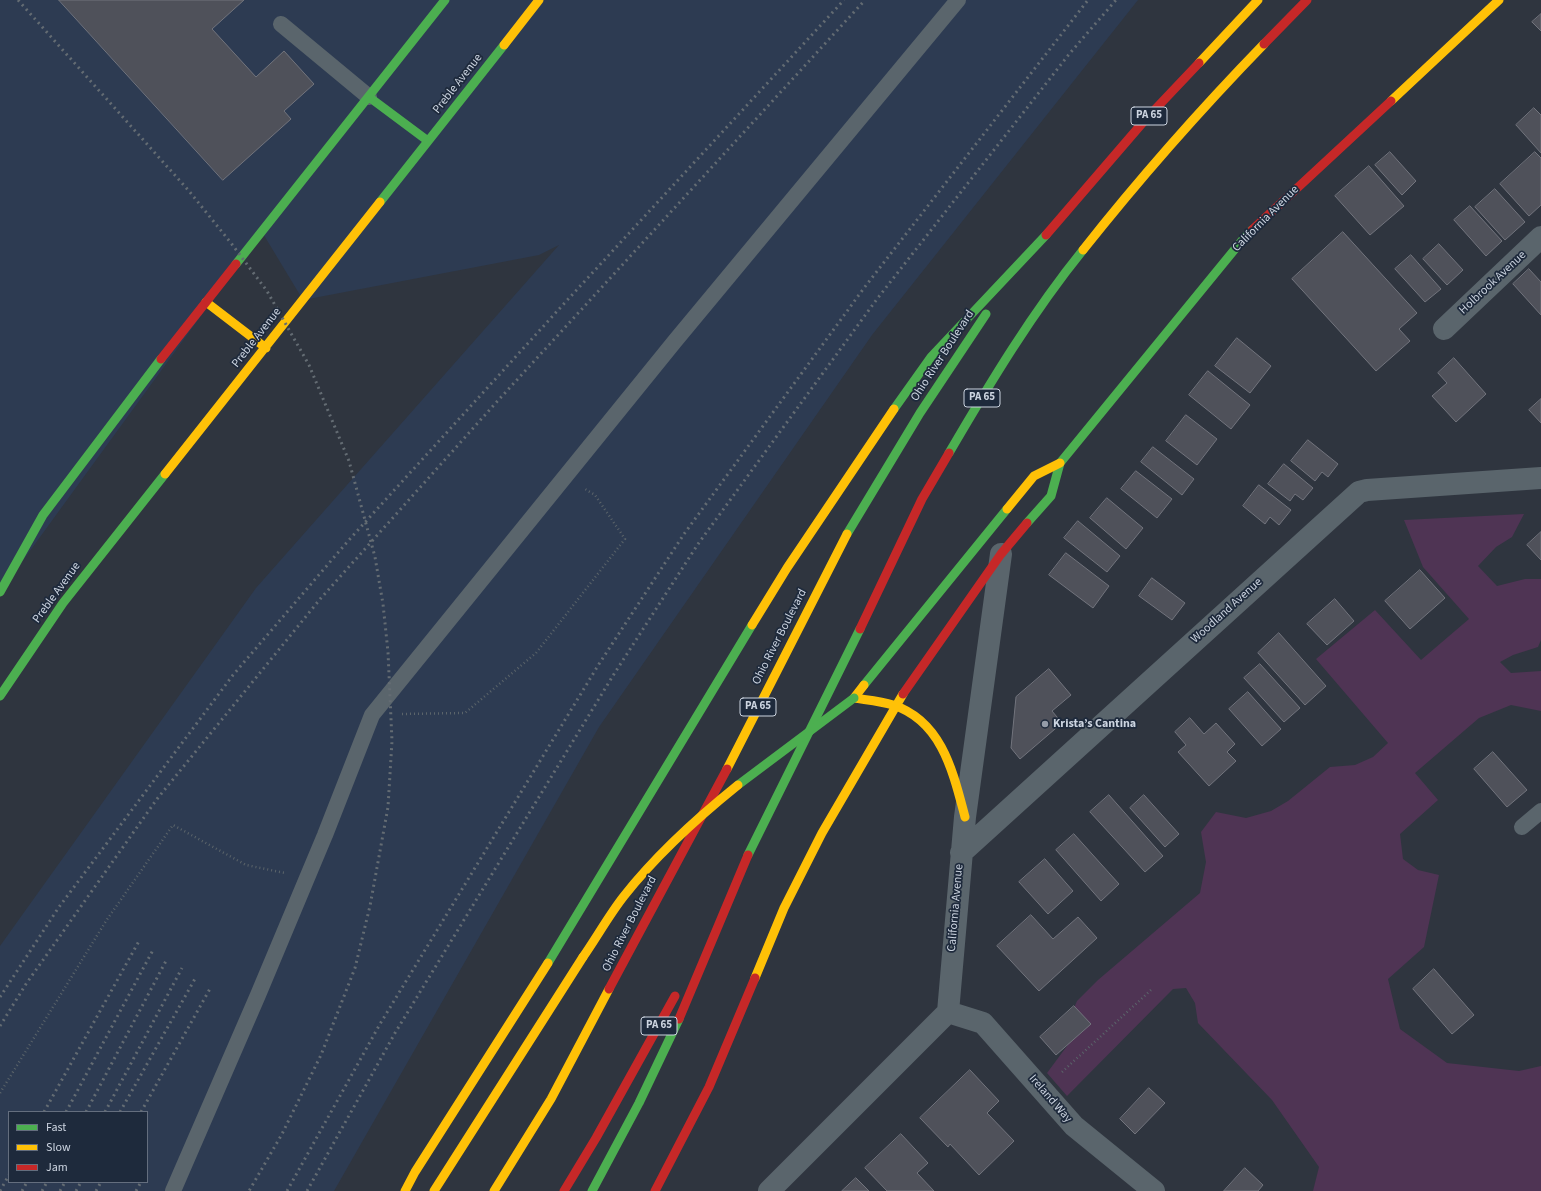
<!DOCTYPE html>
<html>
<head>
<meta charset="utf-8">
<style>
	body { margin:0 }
	#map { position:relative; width:1541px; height:1191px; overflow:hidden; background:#2f353f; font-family:"Source Sans 3",sans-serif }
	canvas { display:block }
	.legend { position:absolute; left:8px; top:1111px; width:140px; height:72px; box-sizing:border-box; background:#1e2a3c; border:1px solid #646e7e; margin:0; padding:5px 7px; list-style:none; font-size:12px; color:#ccd4e0 }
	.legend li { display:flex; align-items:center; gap:8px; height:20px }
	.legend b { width:20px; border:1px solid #646e7e }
</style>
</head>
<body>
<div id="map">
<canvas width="1541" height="1191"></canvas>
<ul class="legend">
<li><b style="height:5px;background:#4caf50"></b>Fast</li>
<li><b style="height:5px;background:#ffc107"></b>Slow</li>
<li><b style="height:5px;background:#c62828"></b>Jam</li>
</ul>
</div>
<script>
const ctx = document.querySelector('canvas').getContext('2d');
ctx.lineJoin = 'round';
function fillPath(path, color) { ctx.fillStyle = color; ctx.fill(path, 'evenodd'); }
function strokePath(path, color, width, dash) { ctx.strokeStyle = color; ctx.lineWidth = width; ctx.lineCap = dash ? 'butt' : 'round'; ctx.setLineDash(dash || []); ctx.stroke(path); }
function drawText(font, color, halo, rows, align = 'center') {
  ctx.font = font + ' "Source Sans 3",sans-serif'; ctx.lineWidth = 3.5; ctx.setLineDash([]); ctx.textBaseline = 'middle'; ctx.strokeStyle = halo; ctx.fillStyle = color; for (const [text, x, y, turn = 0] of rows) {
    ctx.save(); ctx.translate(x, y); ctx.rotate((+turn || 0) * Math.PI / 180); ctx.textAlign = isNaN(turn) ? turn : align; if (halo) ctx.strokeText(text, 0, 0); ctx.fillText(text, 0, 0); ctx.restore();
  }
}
fillPath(new Path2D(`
	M0,0h1138l-266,335 -273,392 -265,464h-334v-245l256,-358 303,-343 -20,10 -236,45 -41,-68 -262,360zM9,1112h138v70h-138z`), '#2d3b52');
fillPath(new Path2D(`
	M1524,514l-12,23 -16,10 -18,19 19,20 28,-7h16v61l-3,7 -25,8 -13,7 11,11 30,-2v40l-30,-6 -32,13 -64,55 23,27 -38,34 3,25 15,11 21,5 -15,72 -36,32 12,50 47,34 72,8 22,-5v125h-228l6,-24 -47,-67 -74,-77 -3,-20 -9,-15 -13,1 -106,107 -20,-23 20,-27 4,-14 -2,-13 8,-18 21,-21 102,-87 6,-31 -5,-30 15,-20 30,6 25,-7 17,-10 42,-34 25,-2 18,-8 15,-14 -72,-84 59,-49 46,50 48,-41 -46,-52 -19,-47z`), '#4f3454');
const building = new Path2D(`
	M59,0h185l-32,29 44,48 28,-26 30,33 -30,27 7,8 -68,61z
	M1541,14v17l-9,-9z
	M1534,108l7,7v38l-25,-28z
	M1390,152l26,29 -14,14 -27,-30z
	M1535,152l6,6v47l-12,11 -29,-32z
	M1369,166l35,40 -34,29 -35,-39z
	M1495,189l30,33 -20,18 -30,-33z
	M1470,206l32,35 -16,15 -32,-36z
	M1343,232l74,81 -18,16 11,12 -34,30 -84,-92z
	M1439,244l24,26 -16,15 -24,-26z
	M1411,255l30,34 -16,13 -30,-33z
	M1529,269l12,13v33l-28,-31z
	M1237,338l34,28 -21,27 -35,-27z
	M1454,358l32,36 -30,28 -24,-26 15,-13 -9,-10z
	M1208,371l42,34 -19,24 -42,-34z
	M1541,399v24l-12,-13z
	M1186,415l31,24 -20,26 -31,-24z
	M1308,440l30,24 -10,13 -6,-5 -7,9 -24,-20z
	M1153,447l41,32 -12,16 -41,-33z
	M1284,464l29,24 -10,12 -8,-6 -5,7 -22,-17z
	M1136,471l36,28 -15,19 -36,-29z
	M1259,485l32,25 -12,15 -9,-8 -5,7 -22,-18z
	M1107,498l36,30 -17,21 -36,-31z
	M1078,521l42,35 -13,16 -43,-34z
	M1541,532v28l-14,-15z
	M1066,553l43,33 -16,22 -44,-33z
	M1420,570l25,28 -35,31 -25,-28z
	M1152,578l33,25 -13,17 -33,-24z
	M1335,599l19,22 -27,24 -20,-21z
	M1279,633l47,53 -21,19 -47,-52z
	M1260,664l40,44 -16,14 -40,-44z
	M1049,669l22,26 -19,16 10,12 -42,36 -9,-11 5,-51z
	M1248,692l33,37 -19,17 -33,-37z
	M1190,718l14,16 12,-11 19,21 -8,8 9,9 -27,25 -31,-34 8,-7 -11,-13z
	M1493,752l34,38 -20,17 -33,-38z
	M1109,795l54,61 -18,16 -55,-60z
	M1144,795l35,39 -14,13 -35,-39z
	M1074,834l45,50 -18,17 -45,-51z
	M1045,859l28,32 -25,23 -29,-32z
	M1031,915l22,24 25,-22 19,21 -58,53 -42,-45z
	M1434,969l40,46 -22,19 -39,-45z
	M1074,1006l17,18 -35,31 -16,-18z
	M970,1070l29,31 -12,12 27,28 -35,34 -29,-31 -2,3 -28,-29z
	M1149,1088l16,15 -30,31 -15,-15z
	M901,1134l27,29 -11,10 17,18h-47l-22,-23z
	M1245,1168l18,17 -5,6h-34z
	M856,1178l13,13h-27z`);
fillPath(building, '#4f515a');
strokePath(building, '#72747d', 1);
strokePath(new Path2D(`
	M402,714l63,-1 71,-60 89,-114 -30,-44 -10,-6
	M1062,1072l89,-82
	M0,1093l106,-172 67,-96 73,40 39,8`), '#5b646a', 2.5, [1, 3]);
strokePath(new Path2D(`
	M281,24l88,73
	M1522,827l19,-16
	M173,1191l85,-196 67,-160 47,-120 303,-374 283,-341`), '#5a656c', 16);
strokePath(new Path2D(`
	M1444,329l97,-92
	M961,853l398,-361 8,-2 174,-12
	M948,1012l35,11 91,103 80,65
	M769,1191l179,-179 17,-195 36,-263`), '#5a656c', 22);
strokePath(new Path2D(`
	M369,97l59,44
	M380,202l124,-157
	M236,264l209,-264
	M894,409l37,-52 115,-122
	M949,453c41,-70 83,-140 134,-203
	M1027,523l24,-27 9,-33 184,-225 8,-8
	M847,534l73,-121 66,-99
	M0,592l43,-77 118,-156
	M864,685l143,-176
	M0,696l63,-93 102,-129
	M748,855l112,-226
	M548,963l204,-338
	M592,1191l47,-88 40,-84`), '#4caf50', 9);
strokePath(new Path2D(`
	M504,45l35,-45
	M1199,63l59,-63
	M1391,101l108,-101
	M1083,250c57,-72 117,-140 181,-206
	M206,302l60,46
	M165,474l215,-272
	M1007,509l27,-33 26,-13
	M752,625l35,-57 107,-159
	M864,685l-10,13c13,2 27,3 39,7 49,16 60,67 72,112
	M727,769l120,-235
	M755,978l29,-70 38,-75 81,-139
	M405,1191l10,-19 133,-209
	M434,1191l149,-234
	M494,1191l57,-92 58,-110`), '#ffc107', 9);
strokePath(new Path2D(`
	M1264,44l43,-44
	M1252,230l139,-129
	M1046,235l99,-115 54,-57
	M161,359l75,-95
	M860,629l62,-130 27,-46
	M903,694l98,-140 26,-31
	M609,989l118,-220
	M679,1019l69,-164
	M564,1191l32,-53 79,-142
	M655,1191l54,-104 46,-109`), '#c62828', 9);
strokePath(new Path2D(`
	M18,0l171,191 42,52 36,48 42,74 40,96 26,96 8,47 5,48 4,89 -4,66 -18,99 -15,62 -34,87 -39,79 -33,57
	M0,997l59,-90 174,-232 115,-134 212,-233 284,-308
	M0,1026l26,-42 131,-185 164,-201 172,-192 372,-406
	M44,1112l95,-171
	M66,1112l87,-162
	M86,1112l81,-153
	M105,1112l77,-144
	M120,1112l76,-135
	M141,1112l70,-125
	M0,1191l9,-16
	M22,1191l5,-9
	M42,1191l5,-9
	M60,1191l5,-9
	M76,1191l5,-9
	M96,1191l5,-9
	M136,1191l5,-9
	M287,1191l93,-167 219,-360 85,-130 180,-246 224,-288
	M307,1191l88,-158 219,-359 84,-130 179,-245 193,-246 46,-53`), '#646c73', 3, [2, 4]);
strokePath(new Path2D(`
	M738,785l116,-87`), '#4caf50', 9);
strokePath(new Path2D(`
	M583,957c14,-20 26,-42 41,-61 33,-42 73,-78 114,-111`), '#ffc107', 9);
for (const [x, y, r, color] of [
	[1045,724,4,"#959ca8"]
]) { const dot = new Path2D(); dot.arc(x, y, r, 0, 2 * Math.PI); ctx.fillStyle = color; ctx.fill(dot); strokePath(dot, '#1e2a3c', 1.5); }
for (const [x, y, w] of [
	[1149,116,36],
	[982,398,36],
	[758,707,36],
	[659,1026,36]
]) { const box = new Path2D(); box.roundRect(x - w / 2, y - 9, w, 18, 3); ctx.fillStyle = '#1e2a3c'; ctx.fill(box); strokePath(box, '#ccd4e0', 1); }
drawText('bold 11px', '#ccd4e0', null, [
	["PA 65",1149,116],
	["PA 65",982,398],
	["PA 65",758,707],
	["PA 65",659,1026]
]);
drawText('12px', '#ccd4e0', '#1e2a3c', [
	["Preble Avenue",458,84,-52],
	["California Avenue",1266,219,-45],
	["Holbrook Avenue",1493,283,-43],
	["Preble Avenue",257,338,-52],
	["Ohio River Boulevard",943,356,-57],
	["Preble Avenue",57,593,-54],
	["Woodland Avenue",1227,611,-42],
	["Ohio River Boulevard",780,637,-63],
	["California Avenue",956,908,-85],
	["Ohio River Boulevard",630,924,-63],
	["Ireland Way",1050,1099,49]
]);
drawText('bold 12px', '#ccd4e0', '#1e2a3c', [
	["Krista’s Cantina",1053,724]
], 'left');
</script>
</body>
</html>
